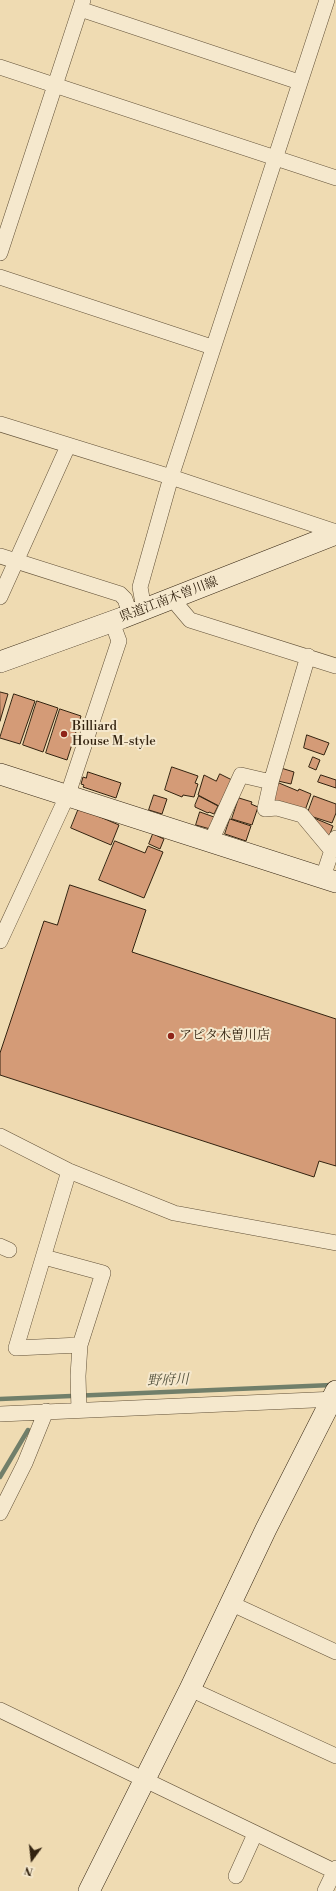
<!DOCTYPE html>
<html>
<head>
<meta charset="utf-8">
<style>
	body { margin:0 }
	#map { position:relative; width:336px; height:1891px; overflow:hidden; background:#efdbb2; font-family:"Libre Bodoni",serif }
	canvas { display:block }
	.north { position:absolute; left:12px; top:1839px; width:40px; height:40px; -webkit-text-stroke:3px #f5e8cd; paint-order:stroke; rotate:195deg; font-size:11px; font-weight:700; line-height:16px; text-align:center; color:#332310 }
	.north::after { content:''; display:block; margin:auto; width:14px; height:18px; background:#332310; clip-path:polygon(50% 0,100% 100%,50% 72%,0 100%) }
</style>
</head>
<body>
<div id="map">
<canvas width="336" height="1891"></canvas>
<div class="north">N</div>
</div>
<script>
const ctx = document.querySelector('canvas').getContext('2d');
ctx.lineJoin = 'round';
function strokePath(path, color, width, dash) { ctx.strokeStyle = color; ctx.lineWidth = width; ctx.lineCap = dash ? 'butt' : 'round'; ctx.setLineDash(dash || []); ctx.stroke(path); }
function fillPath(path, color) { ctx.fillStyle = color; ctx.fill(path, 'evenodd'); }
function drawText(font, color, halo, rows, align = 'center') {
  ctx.font = font + ' "Libre Bodoni","Noto Serif JP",serif'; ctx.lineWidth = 4; ctx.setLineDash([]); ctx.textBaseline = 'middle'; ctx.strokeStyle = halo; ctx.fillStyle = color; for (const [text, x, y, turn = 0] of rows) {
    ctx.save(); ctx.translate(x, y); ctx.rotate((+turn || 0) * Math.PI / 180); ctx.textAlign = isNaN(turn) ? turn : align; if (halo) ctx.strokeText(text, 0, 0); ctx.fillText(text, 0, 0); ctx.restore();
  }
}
strokePath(new Path2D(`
	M0,1399l332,-14
	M0,1477l28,-47`), '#717f6a', 4.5);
const building = new Path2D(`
	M0,692l8,2 -8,27z
	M14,694l21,7 -15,43 -20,-6z
	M37,701l21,7 -15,44 -20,-7z
	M60,709l21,7 -14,44 -21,-7z
	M307,735l22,8 -5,12 -20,-7z
	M313,757l7,3 -4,10 -7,-3z
	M172,767l26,9 -3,7 3,1 -4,13 -11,-2 -1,2 -17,-7z
	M281,768l13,4 -3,12 -13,-3z
	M88,772l33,11 -5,15 -33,-11 1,-2 -3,-1 2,-7 3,1z
	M220,774l12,6 -13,26 -21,-11 6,-20 12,6z
	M321,775l15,5v8l-18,-6z
	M279,783l19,8 1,-2 12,5 -7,19 -32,-13z
	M154,795l13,4 -5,15 -13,-4z
	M199,796l19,10 -4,8 -5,-2 -1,1 -13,-6v-2z
	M314,796l22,8v9l-4,10 -25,-8z
	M239,798l13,4 -1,2 7,3 -6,18 -20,-6z
	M79,808l40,17 -8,20 -40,-17z
	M200,812l14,5 -4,12 -14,-4z
	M314,818l19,8 -5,13z
	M230,819l21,7 -5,15 -21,-7z
	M153,834l11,5 -4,10 -11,-5z
	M115,841l30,12 3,-7 15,6 -19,46 -45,-18z
	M70,885l76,25 -14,42 204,67v147l-17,-5 -5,16 -314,-102v-22l44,-132 13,4z`);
fillPath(building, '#d49b77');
strokePath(building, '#332310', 1);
const street = new Path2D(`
	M80,9l219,73
	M0,67l336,111
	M0,253l83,-253
	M0,277l212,70
	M0,424l171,53 165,55
	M0,556l120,38 5,5 5,15
	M0,597l68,-151
	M174,598l5,9 11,13 146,46
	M144,609l-4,-22 31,-110 156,-477
	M271,782l-6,27 12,-1 25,7 30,36
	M211,841l30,-66 30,7 37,-126
	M323,877l13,-39
	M0,941l68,-147 51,-153 -7,-19
	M0,1136l69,35 105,42 162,30
	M69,1171l-53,177 64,-3
	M0,1246l9,4
	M44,1257l59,16 -23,72 -2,31 1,34
	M0,1414l336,-15
	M0,1513l25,-50 21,-52
	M230,1603l106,49
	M190,1689l146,67
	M0,1710l336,162
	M236,1876l19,-42
	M325,1891l11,-23`);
const secondary = new Path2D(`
	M0,662l122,-44 214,-84
	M0,774l336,108
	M89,1891l101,-202 76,-160 70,-138`);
strokePath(street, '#625138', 16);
strokePath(secondary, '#332310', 22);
strokePath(street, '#f5e8cd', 15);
strokePath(secondary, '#f5e8cd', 21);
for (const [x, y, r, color] of [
	[64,734,4,"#8f2418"],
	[171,1036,4,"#8f2418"]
]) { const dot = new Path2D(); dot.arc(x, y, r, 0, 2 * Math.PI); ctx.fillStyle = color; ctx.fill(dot); strokePath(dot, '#f5e8cd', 1.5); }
drawText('13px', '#332310', '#f5e8cd', [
	["県道江南木曽川線",169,600,-21]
]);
drawText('13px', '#332310', '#f5e8cd', [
	["Billiard",72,727],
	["House M-style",72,742],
	["アピタ木曽川店",179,1036]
], 'left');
drawText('italic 14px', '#52513d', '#f5e8cd', [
	["野府川",168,1381,-2]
]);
</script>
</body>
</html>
